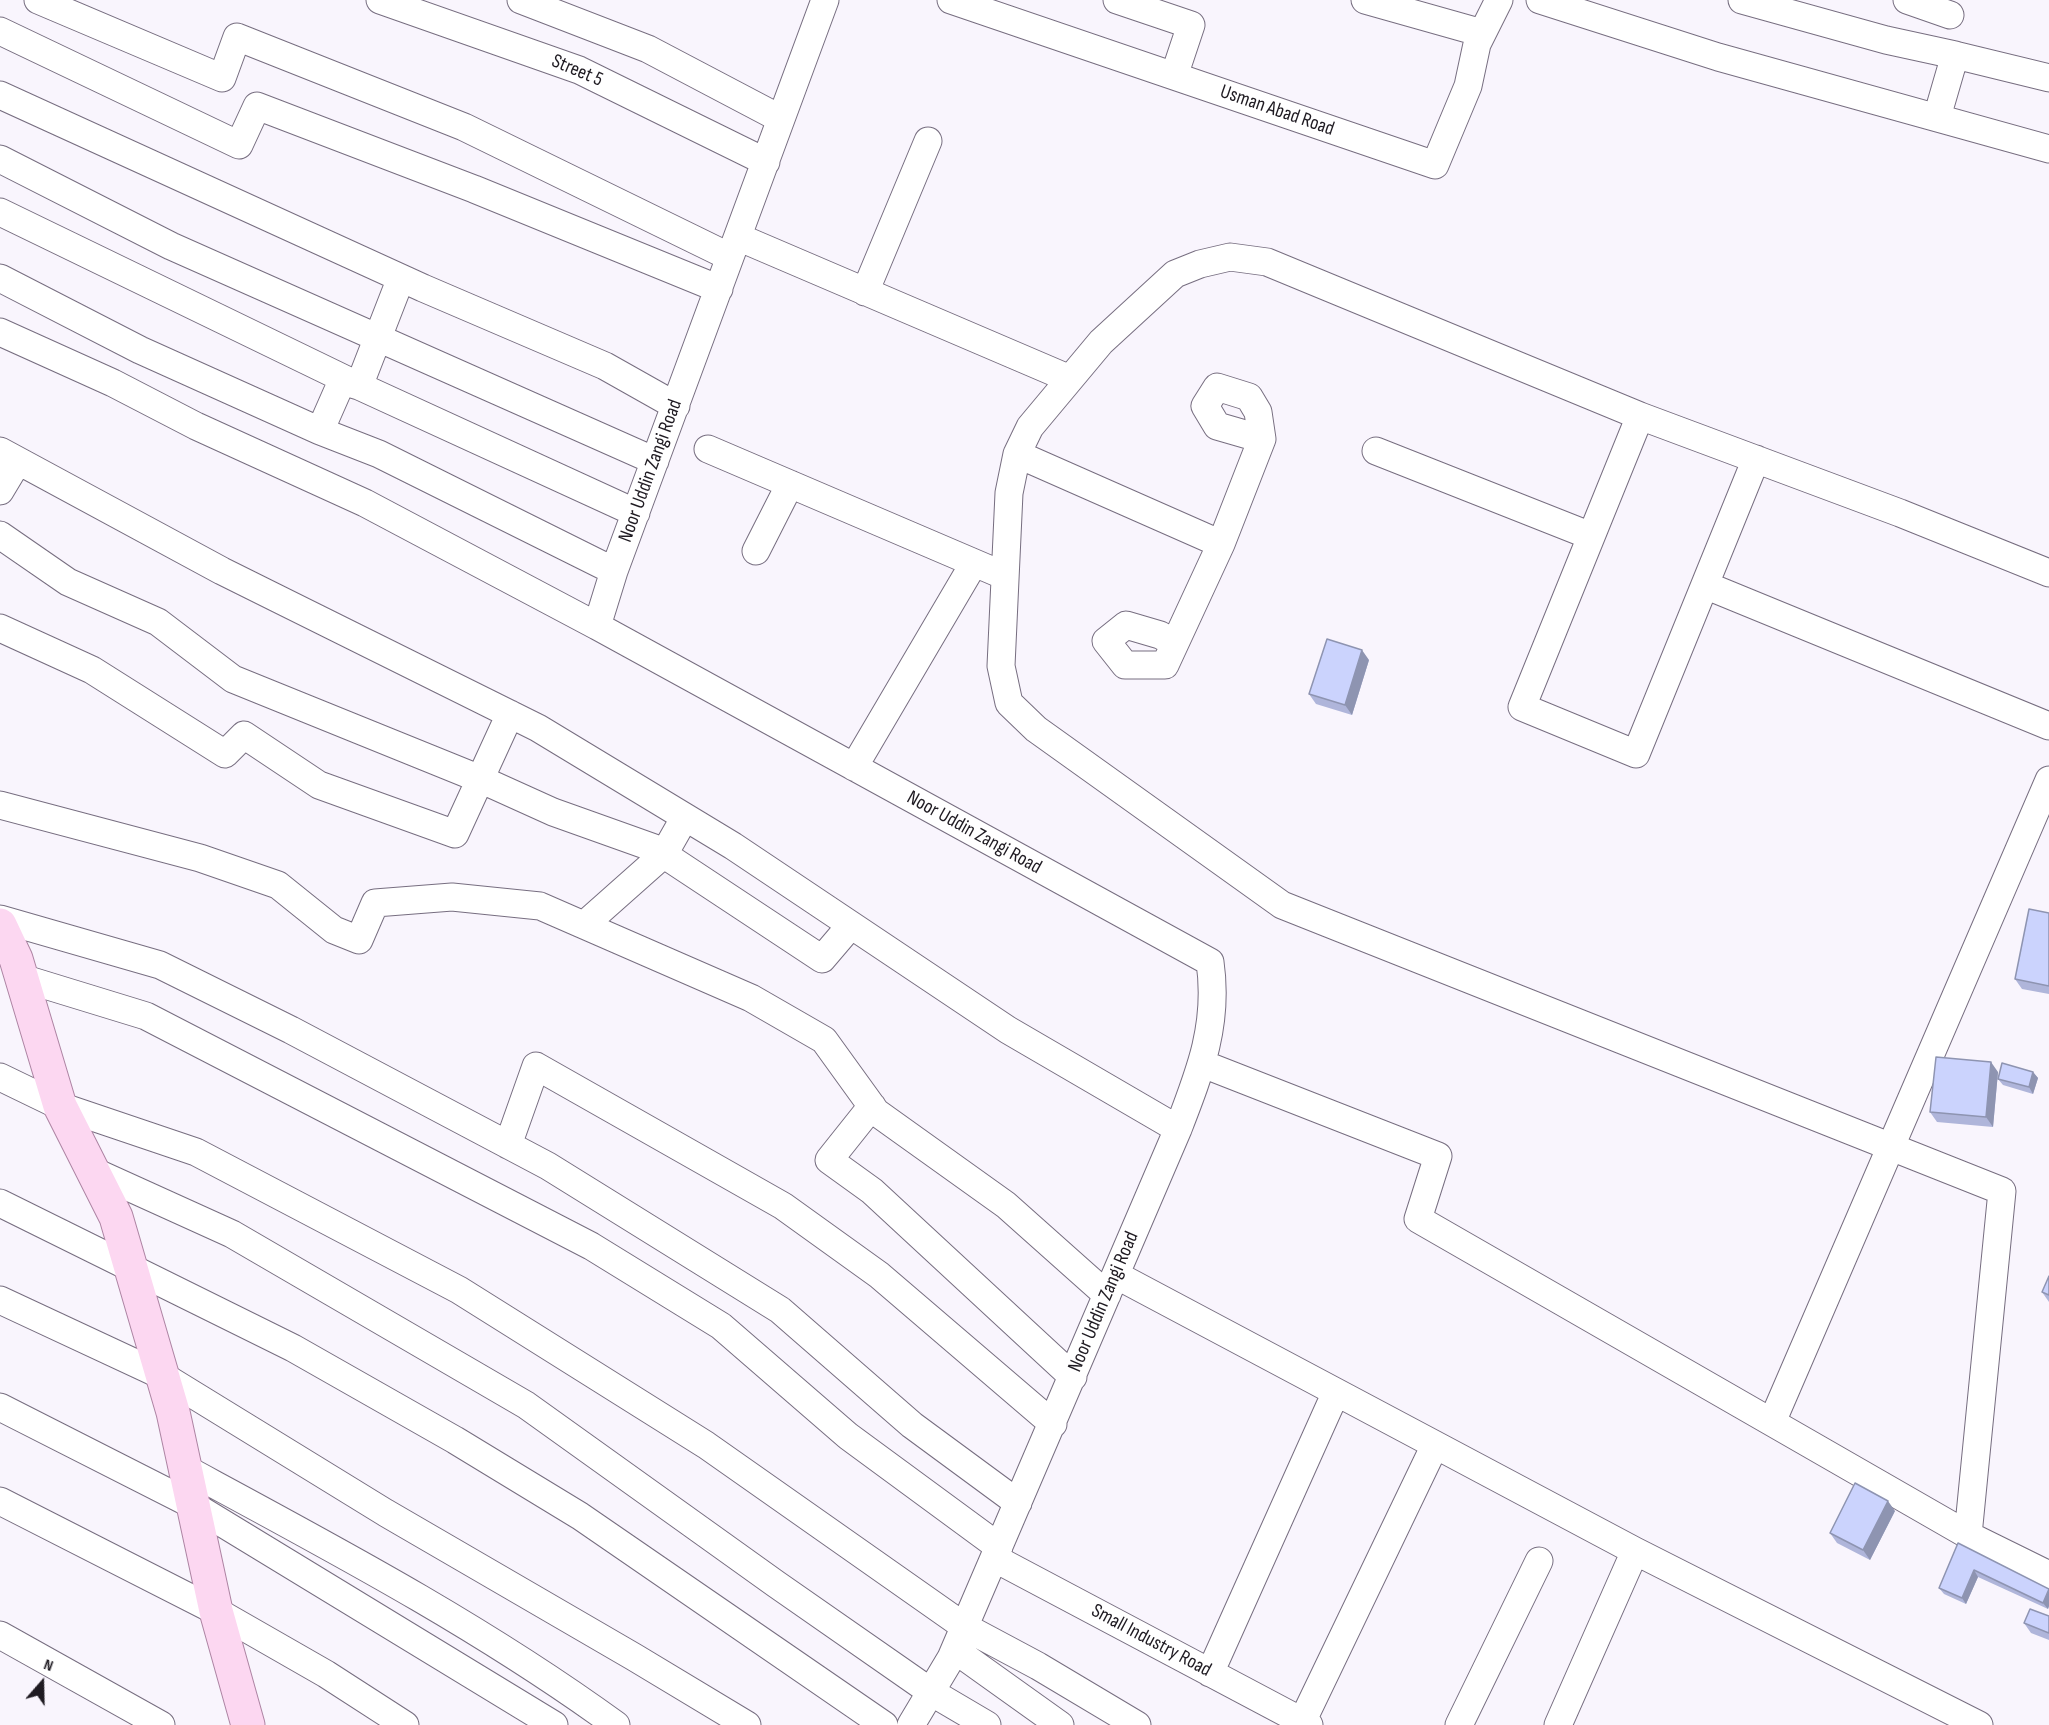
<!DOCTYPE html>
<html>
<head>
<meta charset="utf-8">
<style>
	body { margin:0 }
	#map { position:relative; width:2049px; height:1725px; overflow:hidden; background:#f9f5fd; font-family:"Sofia Sans Condensed",sans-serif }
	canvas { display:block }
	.north { position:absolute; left:12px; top:1653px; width:60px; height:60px; -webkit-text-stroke:4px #fff; paint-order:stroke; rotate:20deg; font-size:16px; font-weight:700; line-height:24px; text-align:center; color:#1f1b22 }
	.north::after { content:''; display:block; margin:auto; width:21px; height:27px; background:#1f1b22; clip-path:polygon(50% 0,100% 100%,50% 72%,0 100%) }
</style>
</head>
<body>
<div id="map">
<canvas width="2049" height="1725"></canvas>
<div class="north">N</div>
</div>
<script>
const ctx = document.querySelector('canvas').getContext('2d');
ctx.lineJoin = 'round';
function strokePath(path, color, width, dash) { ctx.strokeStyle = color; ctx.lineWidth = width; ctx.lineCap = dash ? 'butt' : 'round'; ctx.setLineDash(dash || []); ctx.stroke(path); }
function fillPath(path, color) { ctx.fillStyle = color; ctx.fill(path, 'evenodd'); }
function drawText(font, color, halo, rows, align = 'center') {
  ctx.font = font + ' "Sofia Sans Condensed",sans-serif'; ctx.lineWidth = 4.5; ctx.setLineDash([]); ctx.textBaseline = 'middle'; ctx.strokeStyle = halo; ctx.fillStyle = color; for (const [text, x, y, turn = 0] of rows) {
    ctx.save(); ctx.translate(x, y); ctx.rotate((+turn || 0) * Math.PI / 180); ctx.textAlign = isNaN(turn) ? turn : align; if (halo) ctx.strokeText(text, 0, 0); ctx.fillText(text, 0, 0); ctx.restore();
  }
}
const minor = new Path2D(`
	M38,0l184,78 15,-41 227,90 266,130
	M380,0l199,70 187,92
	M521,0l127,49 133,70
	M825,0l-211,571 -17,55 613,336c9,62 -10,110 -32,167l-227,529 -40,67
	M951,0l484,165 33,-79 9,-42 22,-44
	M1117,0l74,25 -17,51
	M1365,0l117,33
	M1540,0l178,57 331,92
	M1742,0l144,40 69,15
	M1907,0l43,15
	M0,31l239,114 18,-39 217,83 245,100
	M0,95l423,193 182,78 71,40
	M1937,117l18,-62 94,23
	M0,159l171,87 484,215
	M0,212l359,174 277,127
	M738,237l332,142
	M0,278l140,72 180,81
	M401,278l-42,108 -17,-5 -22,50 59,23 235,117
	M865,292l63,-151
	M0,332l113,51 83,43 169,77 232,123
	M1640,416l-118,291 114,47 120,-295
	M708,449l297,127
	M0,451l222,120 316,157 195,118 275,184 170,99
	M1376,451l215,85
	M1017,454l204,90 41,-105 -4,-27 -9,-15 -32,-10 -12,19 12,20 45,13
	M0,491l18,-30
	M0,535l68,47 90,40 75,57 247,100 73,33 101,36 168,111 29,-34
	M756,551l34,-67
	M1705,585l344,141
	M0,628l92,42 133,84 19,-19 75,50 136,49 55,-120
	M1175,643l-15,-8 -34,-10 -20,16 19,24h40l56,-121
	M854,767l120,-204
	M0,805l200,53 78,27 56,45 25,10 16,-37 77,-6 88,9 211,92 73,42 52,72 130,93 101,90
	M0,919l160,46 131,65 257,136 232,144 132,115 106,78
	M584,925l80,-71 21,-37
	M22,978l124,38 445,230 130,80 127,110 151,111
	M1203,1064l235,92 -20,63 550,316 81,40
	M0,1077l60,29 136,46 263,138 247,155 259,182 73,39 99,59
	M872,1106l-43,54 43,31 201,186
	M508,1145l28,-79 247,140 96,69 174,149
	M93,1171l139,63 294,171 250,179 155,108 56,33
	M0,1203l293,145 162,92 125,76 304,209
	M1116,1275l519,276 344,174
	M0,1300l163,76 223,137 248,144 113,68
	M0,1407l191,97 363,221
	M1772,1422l277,-642
	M184,1468c148,80 296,158 432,257
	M0,1501l216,110 110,63 79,51
	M1968,1535l34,-344 -720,-286 -246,-176 -27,-26 -8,-37 8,-173 8,-39 13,-27 71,-85 74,-68 25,-10 30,-7 37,5 373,154 260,97 149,60
	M994,1558l315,167
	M0,1635l161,90
	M955,1650l105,75
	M1210,1673l126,-281
	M1302,1722l133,-277
	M1459,1725l80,-164
	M1558,1725l77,-174`);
const major = new Path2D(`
	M0,925l16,34 44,147 56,111 57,195 43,199 32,114`);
strokePath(minor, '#776e80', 29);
strokePath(major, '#ad84a3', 35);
strokePath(minor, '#fff', 27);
strokePath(major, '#fcd7f1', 33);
fillPath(new Path2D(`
	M1369,660l-17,55 -36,-11 -7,-10z
	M2049,913v81l-27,-5 -7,-10z
	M1998,1072l-5,55 -56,-5 -7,-10z
	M2033,1072l5,6 -5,16 -30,-9 -5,-6z
	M2049,1276v26l-7,-10z
	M1895,1511l-25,49 -33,-17 -7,-10z
	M1958,1543l91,46v17l-1,3 -70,-32 -12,27 -22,-10 -5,-6z
	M2049,1616v24l-18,-7 -7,-10z`), '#afb5da');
fillPath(new Path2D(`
	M1362,650l7,10 -17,55 -7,-10z
	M1991,1062l7,10 -5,55 -7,-10z
	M2033,1072l5,6 -5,16 -4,-7z
	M1888,1501l7,10 -25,49 -7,-10z
	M1974,1570l4,7 -12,27 -4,-6z
	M2049,1590v16l-1,3 -5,-6z`), '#8e94b1');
const building = new Path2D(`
	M1327,639l35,11 -17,55 -36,-11z
	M2029,909l20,4v73l-34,-7z
	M1936,1057l55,5 -5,55 -56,-5z
	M2002,1063l31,9 -4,15 -31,-8z
	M2049,1276v19l-7,-3z
	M1855,1483l33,18 -25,49 -33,-17z
	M1958,1543l91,46 -6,14 -69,-33 -12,28 -23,-10z
	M2030,1609l19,7v17l-25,-10z`);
fillPath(building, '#cbd3fd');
strokePath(building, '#8e94b1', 1.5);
drawText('20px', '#1f1b22', '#fff', [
	["Street 5",577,71,23],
	["Usman Abad Road",1277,111,19],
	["Noor Uddin Zangi Road",651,471,-70],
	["Noor Uddin Zangi Road",974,833,29],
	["Noor Uddin Zangi Road",1104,1302,-67],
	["Small Industry Road",1151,1641,28]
]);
</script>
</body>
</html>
